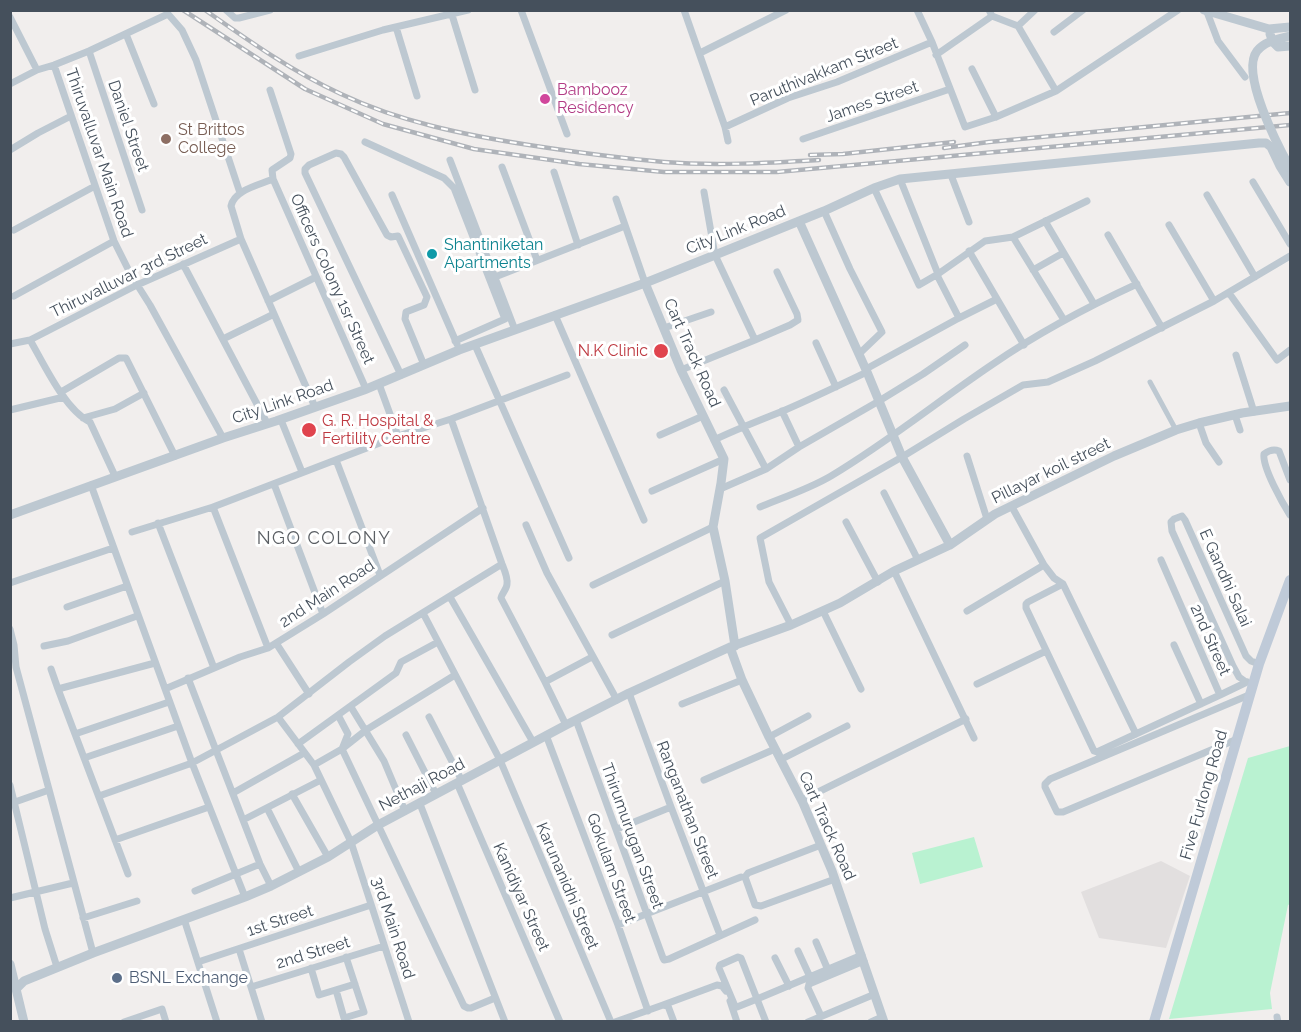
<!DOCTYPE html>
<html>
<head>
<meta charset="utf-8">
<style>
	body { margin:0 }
	#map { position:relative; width:1301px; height:1032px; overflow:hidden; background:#f1eeed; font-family:Raleway,sans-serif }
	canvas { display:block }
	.frame { position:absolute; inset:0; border:12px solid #45505c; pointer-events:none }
</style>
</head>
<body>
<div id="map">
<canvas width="1301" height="1032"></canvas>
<div class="frame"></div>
</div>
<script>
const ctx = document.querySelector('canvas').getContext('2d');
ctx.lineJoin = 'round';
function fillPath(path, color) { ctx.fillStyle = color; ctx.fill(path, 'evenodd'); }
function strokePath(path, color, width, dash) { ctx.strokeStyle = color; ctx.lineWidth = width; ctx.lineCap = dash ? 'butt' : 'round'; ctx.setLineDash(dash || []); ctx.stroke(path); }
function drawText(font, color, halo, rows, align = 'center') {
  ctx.font = font + ' Raleway,sans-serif'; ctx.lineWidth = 6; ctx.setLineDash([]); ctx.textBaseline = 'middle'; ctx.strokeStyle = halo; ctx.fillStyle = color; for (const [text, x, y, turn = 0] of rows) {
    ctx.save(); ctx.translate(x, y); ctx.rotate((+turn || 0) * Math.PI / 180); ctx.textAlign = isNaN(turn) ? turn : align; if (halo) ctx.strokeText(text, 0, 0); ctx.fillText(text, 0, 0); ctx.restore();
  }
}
fillPath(new Path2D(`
	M1161,861l29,15 -24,72 -67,-10 -18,-46z`), '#e2dfdf');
fillPath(new Path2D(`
	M1290,746v158l-2,1 -18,88 2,16 -103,10 79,-261z
	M974,837l9,30 -63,17 -8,-31z`), '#b9f2d1');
strokePath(new Path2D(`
	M1150,382l26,48`), '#bdc8d1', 5);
strokePath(new Path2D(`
	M226,10l9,8h4l31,-8
	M521,10l46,124
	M684,10l41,117 3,14
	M917,10l15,32 33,85 31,-10 60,-26 122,-81
	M989,10l3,6 26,10 17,-16
	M1207,12l11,29 27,36
	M452,15l23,75
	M10,17l27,53
	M1018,26l38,65
	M396,27l21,69
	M1054,32l29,-22
	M126,34l28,70
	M89,51l53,159
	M700,53l86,-43
	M936,55l56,-39
	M299,56l84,-26 85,-20
	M54,65l60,176 17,34 19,30 73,133
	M972,69l24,48
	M10,84l27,-14 17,-5 35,-14 79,-37 14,16 14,30 44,133
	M270,90l21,64 -1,4 -18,12 1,9 93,210
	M725,127l63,-29 49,-16 95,-40
	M803,139l147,-50
	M365,142l79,36 10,10 51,131 -50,22
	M10,150l28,-17 33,-17
	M450,160l65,170
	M502,167l35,93
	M554,172l24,73
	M951,175l18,47
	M273,179c-14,6 -39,11 -42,27l10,33 74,168
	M1253,182l37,62
	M874,188l45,97 19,-11 47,-33 28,-4 74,-36
	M704,192l11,63 40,85
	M392,195l65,149
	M1207,195l48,82
	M616,199l29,84
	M824,211l26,58 32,63 -23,22
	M1045,221l49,83
	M1169,225l45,76
	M14,230l81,-44
	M1108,235l54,93
	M1013,237l51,83
	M969,251l55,94
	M183,264l84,159
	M1033,270l30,-17
	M495,277l130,-51
	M1229,293l48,67 13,-10
	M14,296l100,-55
	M268,301l48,-24
	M555,315l89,205
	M959,318l38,-19
	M664,328l47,-16
	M223,339l51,-25
	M30,340c14,24 35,70 60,82l25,54
	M816,343l20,44
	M10,344l20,-4 107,-55 104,-46
	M475,345l94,213
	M1236,355l18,57
	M866,369l93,-51 -21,-41v-3l-38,-95
	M681,370l74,-30 35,-15 8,-5 -1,-6 -20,-42
	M401,375l-96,-202v-4l4,-4 27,-12 5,1 3,3 43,78 4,2 7,-1 1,2 28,59 -3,8 -18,7 -1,7 19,46
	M379,384l19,52
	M724,390l42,79
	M61,392l58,-34h7l49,98
	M10,410l54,-13
	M782,411l17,36
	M1235,415l5,15
	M83,418l32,-9 29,-16
	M451,419l51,145c2,5 6,14 5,20 0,5 -5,9 -6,14l44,84 47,-25
	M281,420l21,52
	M1199,423l7,20 13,19
	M660,435l43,-19
	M714,440c23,-11 46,-20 69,-29 28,-12 57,-26 84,-39
	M967,456l20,63
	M336,460l44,115
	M1290,480l-11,-29c-5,-2 -11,0 -15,3 -2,13 19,50 26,61
	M274,484l49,130
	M91,485l101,278 53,134
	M720,489l46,-20 33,-22 80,-46 44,-27 42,-29
	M652,491l72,-32
	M884,493l34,67
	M213,507l55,141
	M760,507c22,-9 51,-19 71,-31 57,-34 107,-75 162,-112 45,-31 94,-57 144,-80
	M1012,507l32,58 10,13 9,6 73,150
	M846,522l32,60
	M158,523l56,145
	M526,525l21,48 70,127
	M132,532l81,-25 185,-71 53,-17 116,-44
	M1161,560l59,135 27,-13
	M894,571l80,167
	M10,583l103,-35
	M1063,584l-35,18 -2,2v4l68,143 3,1 123,-57
	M593,585l120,-58
	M450,597l83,145
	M67,607l60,-21
	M823,611l38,78
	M967,611l77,-46
	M423,613l77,147 111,262
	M791,625l-22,-43 -9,-44 142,-81 62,-38 59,-34 25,-3 47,-21 119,-60 76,-45
	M10,629l4,16 2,22 77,286
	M612,635l113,-54
	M276,643l33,51
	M1174,645l27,59
	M44,646l24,-5 69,-25
	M155,663l-97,26 17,45 94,-32
	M51,669l7,20
	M188,678l72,186 11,22
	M545,682l21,43
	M1246,682l-7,-5 -6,-11 -61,-135 -1,-9 3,-3 8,-3 3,4 61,136 5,5 8,3
	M977,684l69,-33
	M165,689l75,-32 28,-9 55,-34 160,-106
	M629,693l42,114 49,128
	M682,704l60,-24
	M351,707l33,54 21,50
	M338,715l10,19 -6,15 122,257 4,2h3l24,-10
	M278,717l36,48
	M429,717l33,64
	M576,720l87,238 1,2 5,-1 86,-39
	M75,734l53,140
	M406,735l30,59
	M546,735l72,190 30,86
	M769,737l39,-21
	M1235,740l-172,72h-6l-12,-25v-3l5,-5 199,-84
	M298,744l98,-71 5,-11 37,-20
	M84,758l94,-32
	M780,760l67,-34
	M704,780l71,-31
	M457,783l103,239
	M10,785l35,144 12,38
	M233,793l71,-40
	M292,794l36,63
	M99,796l93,-33 86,-46 71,-55 36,-26 117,-72
	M802,800l164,-81
	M15,802l34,-12
	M420,804l85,218
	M267,808l32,64
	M243,820l78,-40
	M617,829l54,-22
	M115,840l94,-33
	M821,845l-73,28 -3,4 10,28 6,1 74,-27
	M195,891l65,-27
	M10,898l63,-15
	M83,918l54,-17
	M184,919l33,103
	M618,925l123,-48
	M816,942l12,28
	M239,949l23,73
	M798,951l12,26
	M775,958l14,28
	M198,962l173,-57
	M311,968l8,27 36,-11
	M251,987l133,-41
	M336,990l8,28 20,-6 -18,-55
	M730,1001l7,21
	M663,1005l54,-20 5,1 4,5
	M821,1016l-13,-28 1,-4 55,-23
	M1277,1017l1,5
	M124,1022l38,-13 4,13
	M409,1022l-58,-180 -37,-77 28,-16 24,-19 89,-55
	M615,1022l48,-17 5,1 6,16
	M766,1022l-9,-23 -20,8 -2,-1 -16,-38 1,-3 18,-8 3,1 16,41 105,-44
	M808,1022l67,-28
	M871,1022l11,-5`), '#bdc8d1', 7);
strokePath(new Path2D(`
	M1204,10l65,19 21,-2
	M1270,34l3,8 5,5 12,-1
	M799,221l68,151 35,85 48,88
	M645,283l36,87 43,89 -3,24 -8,44 12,54 10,65
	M10,515l213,-77 53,-17 88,-31 95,-40 186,-67 70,-28 109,-44 50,-23 26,-9 359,-36h7l5,4 9,19 10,16
	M730,647l12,33 27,57 34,66 29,68 52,151
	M10,964l14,58
	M17,988l7,-7 69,-28 152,-56 26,-11 57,-29 50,-32 188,-100 63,-32 101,-46 61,-22 49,-22 54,-32 56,-26 45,-31 119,-58 62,-26 23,-7 43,-10 48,-7`), '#bdc8d1', 9);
strokePath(new Path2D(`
	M1154,1022l105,-358 31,-84`), '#bfcad8', 10);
const rail = new Path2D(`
	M183,10l122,79 78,35 91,25 105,15 85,8h113l513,-47
	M205,10c44,31 88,62 136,84 59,28 124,41 188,51 45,7 90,13 135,17 51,4 104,1 155,-2
	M944,148l45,-6 301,-29
	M810,155l33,-1 111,-12`);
strokePath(rail, '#afb3b9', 4.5);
strokePath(rail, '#fff', 2, [7]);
strokePath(new Path2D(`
	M1290,36c-11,3 -25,5 -33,15 -17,22 21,95 33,117`), '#bdc8d1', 9);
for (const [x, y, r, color] of [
	[545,99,6,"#d1479c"],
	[166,139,6,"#8d6e63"],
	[432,254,6,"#0f9aa8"],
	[661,351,8,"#e0444e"],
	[309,430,8,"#e0444e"],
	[117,978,6,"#5c6f8a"]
]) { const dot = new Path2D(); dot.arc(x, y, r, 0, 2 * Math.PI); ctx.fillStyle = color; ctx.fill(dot); strokePath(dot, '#fff', 2); }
drawText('16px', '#45505c', '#fff', [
	["Paruthivakkam Street",824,72,-22],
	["James Street",872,102,-19],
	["Daniel Street",128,126,71],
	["Thiruvalluvar Main Road",99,153,71],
	["City Link Road",736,230,-22],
	["Thiruvalluvar 3rd Street",129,276,-26],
	["Officers Colony 1sr Street",332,279,66],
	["Cart Track Road",692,353,66],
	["City Link Road",283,402,-19],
	["Pillayar koil street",1051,471,-26],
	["E Gandhi Salai",1225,578,66],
	["2nd Main Road",327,594,-33],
	["2nd Street",1210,640,66],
	["Nethaji Road",422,785,-28],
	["Five Furlong Road",1204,795,-74],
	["Ranganathan Street",687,810,69],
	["Cart Track Road",827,826,66],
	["Thirumurugan Street",632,836,70],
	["Gokulam Street",611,868,70],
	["Karunanidhi Street",567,886,67],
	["Kanidiyar Street",521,897,66],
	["1st Street",280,921,-18],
	["3rd Main Road",393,928,72],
	["2nd Street",313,953,-17]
]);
drawText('16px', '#b23c85', '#fff', [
	["Bambooz",557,90],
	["Residency",557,108]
], 'left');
drawText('16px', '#785e54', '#fff', [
	["St Brittos",178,130],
	["College",178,148]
], 'left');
drawText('16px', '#0d838f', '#fff', [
	["Shantiniketan",444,245],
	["Apartments",444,263]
], 'left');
drawText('16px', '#be3a42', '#fff', [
	["N.K Clinic",648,351],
	["G. R. Hospital &",322,421,"left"],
	["Fertility Centre",322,439,"left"]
], 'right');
drawText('16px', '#4e5e75', '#fff', [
	["BSNL Exchange",129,978]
], 'left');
ctx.letterSpacing = '1.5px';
drawText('18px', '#5a5e63', '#fff', [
	["NGO COLONY",324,539]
]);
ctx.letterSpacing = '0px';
</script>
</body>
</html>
